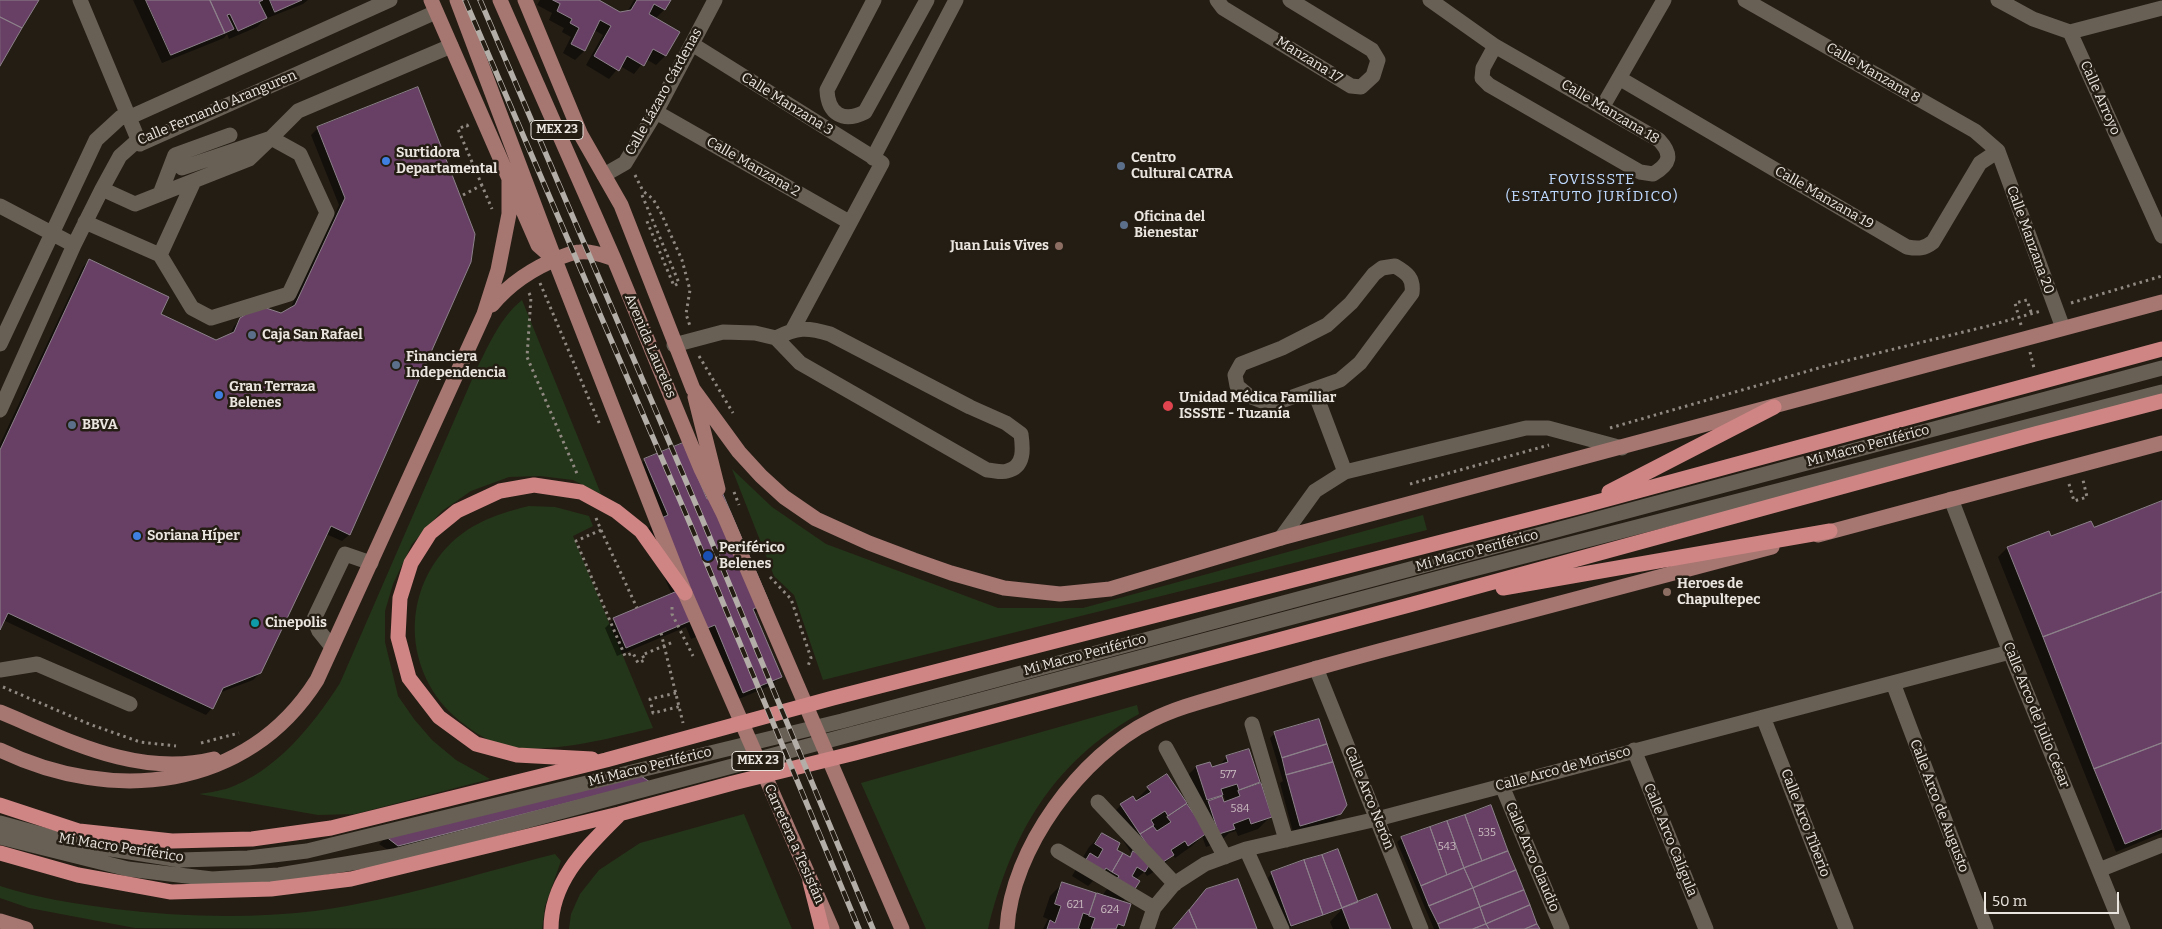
<!DOCTYPE html>
<html>
<head>
<meta charset="utf-8">
<style>
	body { margin:0 }
	#map { position:relative; width:2162px; height:929px; overflow:hidden; background:#241d14; font-family:Bitter,serif }
	canvas { display:block }
	.scale { position:absolute; left:1984px; top:892px; width:135px; height:22px; box-sizing:border-box; border:2px solid #eae5df; border-top:0; padding-left:6px; font-size:15px; line-height:18px; white-space:nowrap; color:#eae5df; -webkit-text-stroke:4px #241d14; paint-order:stroke }
</style>
</head>
<body>
<div id="map">
<canvas width="2162" height="929"></canvas>
<div class="scale">50 m</div>
</div>
<script>
const ctx = document.querySelector('canvas').getContext('2d');
ctx.lineJoin = 'round';
function fillPath(path, color) { ctx.fillStyle = color; ctx.fill(path, 'evenodd'); }
function strokePath(path, color, width, dash) { ctx.strokeStyle = color; ctx.lineWidth = width; ctx.lineCap = dash ? 'butt' : 'round'; ctx.setLineDash(dash || []); ctx.stroke(path); }
function drawText(font, color, halo, rows, align = 'center') {
  ctx.font = font + ' Bitter,serif'; ctx.lineWidth = 5; ctx.setLineDash([]); ctx.textBaseline = 'middle'; ctx.strokeStyle = halo; ctx.fillStyle = color; for (const [text, x, y, turn = 0] of rows) {
    ctx.save(); ctx.translate(x, y); ctx.rotate((+turn || 0) * Math.PI / 180); ctx.textAlign = isNaN(turn) ? turn : align; if (halo) ctx.strokeText(text, 0, 0); ctx.fillText(text, 0, 0); ctx.restore();
  }
}
fillPath(new Path2D(`
	M522,300l79,194 -28,-14 -33,-4 -31,1 -38,14 -29,20 -30,33 -19,40 -8,27v31l13,54 16,23 18,21 24,20 34,19 -135,35 -37,1 -119,-21c9,-1 18,-3 27,-5 50,-17 87,-64 114,-106l137,-315c13,-25 23,-50 45,-68z
	M732,469l40,38 54,37 172,64h85l340,-93 4,15 -604,150 -29,-85 -20,-19z
	M529,506l26,1 34,9 4,10 -20,10 80,192c-44,10 -113,30 -157,15 -11,-4 -22,-11 -32,-19 -60,-44 -66,-129 -13,-181 22,-21 49,-30 78,-37z
	M1137,705l2,9c-87,48 -128,121 -151,215h-62l-65,-146z
	M744,814l48,115h-223l2,-15 9,-20 19,-24 41,-27z
	M555,854l6,7 -16,45 -3,23 -407,-1 -106,-20 -29,-10v-12c37,12 77,18 115,23 66,8 134,10 200,2 81,-11 161,-37 240,-57z`), '#243619');
fillPath(new Path2D(`
	M133,0h175l-5,4 -38,15 -8,8 -28,12 -2,-5 -3,4 -62,25z
	M540,0h56l24,13 7,-1 7,-12h36l-6,10 -9,9 23,13 -13,24 -9,9 -10,-6 -12,15 -14,-8 -11,13 -23,-14 17,-30 -9,-5 -10,21 -9,9 -12,-7 8,-16 -9,-5 2,-4 -15,-8 3,-7 -15,-8z
	M318,128l152,133 -121,274 -7,6 -16,-7 -66,139 -7,7 -34,13 -7,15 -6,7 -203,-95 -3,7v-183l83,-177 6,-6 70,54 57,26 14,-6 4,-9 7,-7 40,-4 9,-6 49,-104 -28,-70z
	M645,460l61,41 53,110 -5,2 26,64 -8,8 -38,16 -28,-68 -15,6 -5,-12 -69,29 -12,-28 9,-9 58,-24 -27,-63 9,-9 -18,-55z
	M2162,503v330l-46,19 -118,-295 9,-9 41,-15 2,4 43,-8z
	M1275,733l65,81 -7,7 -40,11 -13,-49 3,-2 -13,-43z
	M1248,750l23,66 -13,13 -20,7 -2,-5 -7,2 -9,9 -14,5 -4,-11 -10,10 -17,12 -2,-3 -13,13 -13,8 -3,-4 -8,7 -4,13 -11,11 8,2 -7,20 -3,4h-76l5,-10 -5,-2 7,-21 13,-13 39,13 5,-7 -14,-8 -5,5 -16,-10 17,-29 13,-13 13,16 13,8 4,-4 -24,-36 13,-13 14,-4 13,-13 19,-13 28,43 -12,-38 13,-13 13,-4 2,6 7,-2 9,-10zM1224,796l2,6 -3,1 -1,-6z
	M642,788l-251,64 -12,-8 6,-6z
	M1490,807l49,122h-105l-37,-87 5,-4z
	M1272,873l81,32 36,24h-56l-3,-7 12,-13 -56,20 -18,-51z`), '#0007');
const building = new Path2D(`
	M0,0h39l-17,28 -22,-11z
	M146,0h64l15,33 -54,22z
	M210,0h53l-4,2 8,16 -29,13 -8,-17 -3,1 7,14 -9,4z
	M270,0h32l-27,12z
	M553,0h46l21,12 11,-2 6,-10h34l-6,10 -11,-6 -5,10 31,18 -14,24 -13,-7 -9,17 -17,-10 -8,15 -25,-15 17,-30 -11,-6 -15,31 -14,-7 8,-16 -9,-5 2,-4 -15,-8 3,-7z
	M0,17l22,11 -22,38z
	M418,87l57,147 -4,28 -121,273 -19,-9 -70,147 -38,15 -10,21 -205,-96 -8,17v-180l89,-191 80,38 -8,17 55,26 18,-8 6,-14 11,-7 15,-3 15,5 14,-8 50,-107 -28,-71z
	M683,443l24,56 15,-7 47,110 -16,7 29,68 -39,16 -28,-68 -15,6 -5,-12 -69,29 -13,-30 69,-29 -29,-67 15,-7 -24,-56z
	M2162,501v91l-119,45 -36,-90 42,-16 2,5 40,-15 3,6z
	M2162,592v151l-68,26 -51,-132z
	M1319,719l8,25 -45,14 -8,-26z
	M2162,743v86l-37,15 -31,-75z
	M1327,744l6,18 -47,13 -4,-17z
	M1249,749l11,33 -21,8 -2,-6 -16,5 2,6 -16,5 -11,-34 14,-4 2,5 16,-5 -2,-6z
	M1333,762l14,43 -6,9 -41,12 -14,-51z
	M1167,774l20,29 -19,13 -3,-5 -14,9 3,5 -14,9 -20,-30 13,-8 3,5 15,-9 -4,-5z
	M641,776l9,6 -252,64 -13,-10z
	M1261,783l11,34 -21,7 -2,-6 -16,6 2,5 -16,5 -11,-33 14,-5 2,6 16,-6 -2,-5z
	M1187,804l20,29 -19,13 -3,-5 -14,9 3,5 -14,9 -20,-30 13,-8 4,5 14,-9 -4,-5z
	M1491,805l17,46 -26,10 -17,-46z
	M1465,815l17,46 -18,7 -17,-47z
	M1447,821l17,47 -17,7 -17,-48z
	M1430,827l17,48 -26,11 -20,-49z
	M1102,833l18,10 -3,7 6,3 -11,19 -6,-4 -4,6 -18,-11 6,-10 8,5 5,-9 -8,-5z
	M1338,849l20,53 -16,6 -20,-53z
	M1133,851l18,11 -6,10 -8,-5 -5,9 8,5 -7,11 -18,-11 4,-5 -7,-4 11,-19 7,4z
	M1508,851l8,19 -43,18 -9,-20z
	M1322,855l20,53 -19,7 -19,-55z
	M1304,860l19,55 -32,11 -20,-54z
	M1464,868l9,20 -44,18 -8,-20z
	M1516,870l8,20 -44,17 -7,-19z
	M1238,879l19,50h-60l-8,-19 17,-21z
	M1062,882l34,11 -7,22 -6,-2 -5,16h2h-33l3,-9 5,3 6,-17 -6,-2z
	M1473,888l7,19 -42,17 -9,-18z
	M1524,890l6,15 -44,19 -6,-17z
	M1097,893l34,11 -7,22 -6,-2 -2,5h-25l4,-11 -6,-2z
	M1377,894l14,35h-41l-8,-21z
	M1530,905l7,19 -12,5h-36l-3,-5z
	M1480,907l6,17 -13,5h-33l-2,-5z
	M1189,910l8,19h-24z
	M1486,924l3,5h-16z
	M1537,924l3,5h-15z`);
fillPath(building, '#684065');
strokePath(building, '#8c818a', 1);
strokePath(new Path2D(`
	M468,127l-1,-2 -9,4 34,80
	M635,175l8,16 10,8 8,14 21,47 8,30 -4,24 4,12
	M463,195l19,-10
	M642,195l37,88 -5,3 -28,-67
	M540,283l60,142
	M529,293l2,4 -4,60 51,119
	M2071,303l91,-27
	M2021,325l-6,-22 12,-3 5,15
	M2030,352l4,16
	M699,356l34,57
	M1610,428l219,-63 159,-39 53,-15
	M1410,484l139,-39
	M2069,484l5,17 13,-4 -4,-17
	M734,492l5,13
	M596,518l5,12 -25,11 49,115 8,-3 5,10 7,-3 -3,-5 31,-13
	M601,530l36,78
	M770,577l21,22 20,59 -3,8
	M672,607v7l21,42
	M661,633l22,90
	M3,687l86,37 51,18 36,4
	M676,693l-26,6 3,14 29,-7
	M201,743l38,-10`), '#8f8982', 3, [2.5, 4]);
strokePath(new Path2D(`
	M80,0l60,144
	M874,0l-47,90c1,24 16,33 38,22l62,-112
	M1217,0l6,8 128,78 10,1 12,-11 5,-16 -6,-10 -82,-50
	M1430,0l65,46 164,94c14,15 11,24 -6,34l-13,-2 -151,-87 -7,-7 1,-10 12,-22
	M1745,0l230,131 23,20 65,177
	M1998,0l35,19 37,13 92,204
	M2070,32l92,-24
	M692,44l190,119 -89,166
	M1619,78l288,169c11,2 17,2 26,-5l47,-79 18,-12
	M1603,106l61,-106
	M656,112l193,110
	M873,158l83,-158
	M182,168l89,-30 27,-27 153,-65
	M604,175l21,-12 31,-51 59,-112
	M160,194l15,-39 55,-20
	M0,206l74,39
	M85,222l75,33 32,53 19,10 78,-24 38,-81 -27,-59 -29,-16 -22,21 -114,45 -33,-15
	M160,255l34,-74
	M1395,266c12,7 19,12 17,27l-52,70 -20,17 -56,20 -22,1 -13,-5 -12,-10 -2,-11 6,-11 41,-16 45,-23 24,-22 23,-29 8,-6z
	M0,344l96,-204 25,-23 7,1 262,-118
	M674,345l49,-13 32,1 21,5 24,25 187,107c6,0 14,3 20,1 18,-4 16,-23 14,-37l-15,-11 -36,-16 -140,-73c-23,-7 -33,-7 -54,4
	M1314,390l31,82
	M0,410l74,-165 28,-56 18,-33 18,-16 2,4 296,-132
	M1951,499l59,153 113,277
	M1281,538l34,-47 30,-19 181,-44h22l74,20
	M332,647l-13,-16 -5,-12 31,-65 26,9
	M1316,668l105,261
	M0,670l37,-6 93,40
	M1893,683l93,246
	M1763,717l83,212
	M1252,724l34,116
	M1166,748l59,109
	M1634,750l72,179
	M1502,786l60,143
	M1098,802l77,82
	M0,823l73,20 107,17 68,-2 59,-7 535,-130 1320,-353
	M0,837l128,32 84,10 67,-4 115,-19 1068,-284 700,-180
	M1246,849l36,80
	M1058,851l96,57
	M2099,870l63,-25
	M1147,929l7,-21 20,-24 31,-20 41,-15 131,-30 633,-167`), '#686055', 15);
strokePath(new Path2D(`
	M431,0l107,245 16,14
	M457,0l98,260 130,333 147,336
	M500,0l114,259 87,210 23,46 178,414
	M525,0l56,135 40,70 72,184 46,63 22,24 23,21 32,22 53,24 45,17 37,13 53,15 56,6 50,-5 171,-51 881,-236
	M492,305c19,-23 41,-37 69,-48 6,-2 13,-5 19,-5 12,-1 22,3 34,7
	M695,397l23,92
	M1818,535l344,-92
	M0,712c68,28 138,66 214,47
	M0,750c112,54 247,41 317,-70l167,-366 14,-44 11,-56v-38
	M0,921l26,8
	M1007,929c4,-80 74,-174 145,-209 26,-13 55,-20 82,-28 48,-14 97,-28 145,-41 131,-34 262,-69 393,-104`), '#a67671', 15);
strokePath(new Path2D(`
	M1609,492l165,-85
	M1503,588l327,-57
	M592,759l-75,-4 -41,-11 -37,-27 -30,-39 -11,-41 2,-39 11,-35 19,-30 27,-22 43,-20 34,-6 47,7 35,19 25,20 44,62
	M0,805l79,26 93,10 80,-2 79,-11 275,-68 227,-62 749,-192 580,-157
	M0,853l78,22 93,17 100,-3 80,-10 268,-65 114,-31 122,-30 558,-149 622,-170 127,-33
	M810,882l12,47
	M551,929c0,-49 35,-81 67,-113`), '#cf8584', 15);
const rail = new Path2D(`
	M465,0l226,526 168,403
	M480,0l223,521 170,408`);
strokePath(rail, '#b3aea7', 5.5);
strokePath(rail, '#241d14', 4, [11]);
for (const [x, y, r, color] of [
	[386,161,5,"#3f7fe0"],
	[1121,166,5,"#5c6f8a"],
	[1124,225,5,"#5c6f8a"],
	[1059,246,5,"#8d6e63"],
	[252,335,5,"#5c6f8a"],
	[396,365,5,"#5c6f8a"],
	[219,395,5,"#3f7fe0"],
	[1168,406,6,"#e0444e"],
	[72,425,5,"#5c6f8a"],
	[137,536,5,"#3f7fe0"],
	[708,556,6,"#1a4fb4"],
	[1667,592,5,"#8d6e63"],
	[255,623,5,"#0f9aa8"]
]) { const dot = new Path2D(); dot.arc(x, y, r, 0, 2 * Math.PI); ctx.fillStyle = color; ctx.fill(dot); strokePath(dot, '#241d14', 2); }
drawText('11px', '#cabcc0', null, [
	["577",1228,775],
	["584",1240,809],
	["535",1487,833],
	["543",1447,847],
	["621",1075,905],
	["624",1110,910]
]);
for (const [x, y, w] of [
	[557,130,52],
	[758,761,52]
]) { const box = new Path2D(); box.roundRect(x - w / 2, y - 9.5, w, 19, 4); ctx.fillStyle = '#241d14'; ctx.fill(box); strokePath(box, '#eae5df', 1); }
drawText('bold 12px', '#eae5df', null, [
	["MEX 23",557,130],
	["MEX 23",758,761]
]);
drawText('14px', '#eae5df', '#241d14', [
	["Manzana 17",1309,60,32],
	["Calle Manzana 8",1873,73,30],
	["Calle Lázaro Cárdenas",664,92,-61],
	["Calle Arroyo",2100,98,66],
	["Calle Manzana 3",787,104,32],
	["Calle Fernando Aranguren",217,108,-23],
	["Calle Manzana 18",1610,112,31],
	["Calle Manzana 2",753,167,30],
	["Calle Manzana 19",1824,198,30],
	["Calle Manzana 20",2030,240,70],
	["Avenida Laureles",650,346,67],
	["Mi Macro Periférico",1868,446,-15],
	["Mi Macro Periférico",1477,551,-15],
	["Mi Macro Periférico",1085,655,-15],
	["Calle Arco de Julio César",2036,715,68],
	["Mi Macro Periférico",650,767,-14],
	["Calle Arco de Morisco",1563,769,-15],
	["Calle Arco Nerón",1369,798,68],
	["Calle Arco de Augusto",1939,806,69],
	["Calle Arco Tiberio",1805,823,69],
	["Calle Arco Calígula",1670,840,68],
	["Carretera a Tesistán",794,844,66],
	["Mi Macro Periférico",121,848,9],
	["Calle Arco Claudio",1532,857,67]
]);
drawText('bold 14px', '#eae5df', '#241d14', [
	["Surtidora",396,153],
	["Departamental",396,169],
	["Centro",1131,158],
	["Cultural CATRA",1131,174],
	["Oficina del",1134,217],
	["Bienestar",1134,233],
	["Juan Luis Vives",1049,246,"right"],
	["Caja San Rafael",262,335],
	["Financiera",406,357],
	["Independencia",406,373],
	["Gran Terraza",229,387],
	["Belenes",229,403],
	["Unidad Médica Familiar",1179,398],
	["ISSSTE - Tuzanía",1179,414],
	["BBVA",82,425],
	["Soriana Híper",147,536],
	["Periférico",719,548],
	["Belenes",719,564],
	["Heroes de",1677,584],
	["Chapultepec",1677,600],
	["Cinepolis",265,623]
], 'left');
ctx.letterSpacing = '1px';
drawText('15px', '#bed9ff', '#241d14', [
	["FOVISSSTE",1592,180],
	["(ESTATUTO JURÍDICO)",1592,197]
]);
ctx.letterSpacing = '0px';
</script>
</body>
</html>
